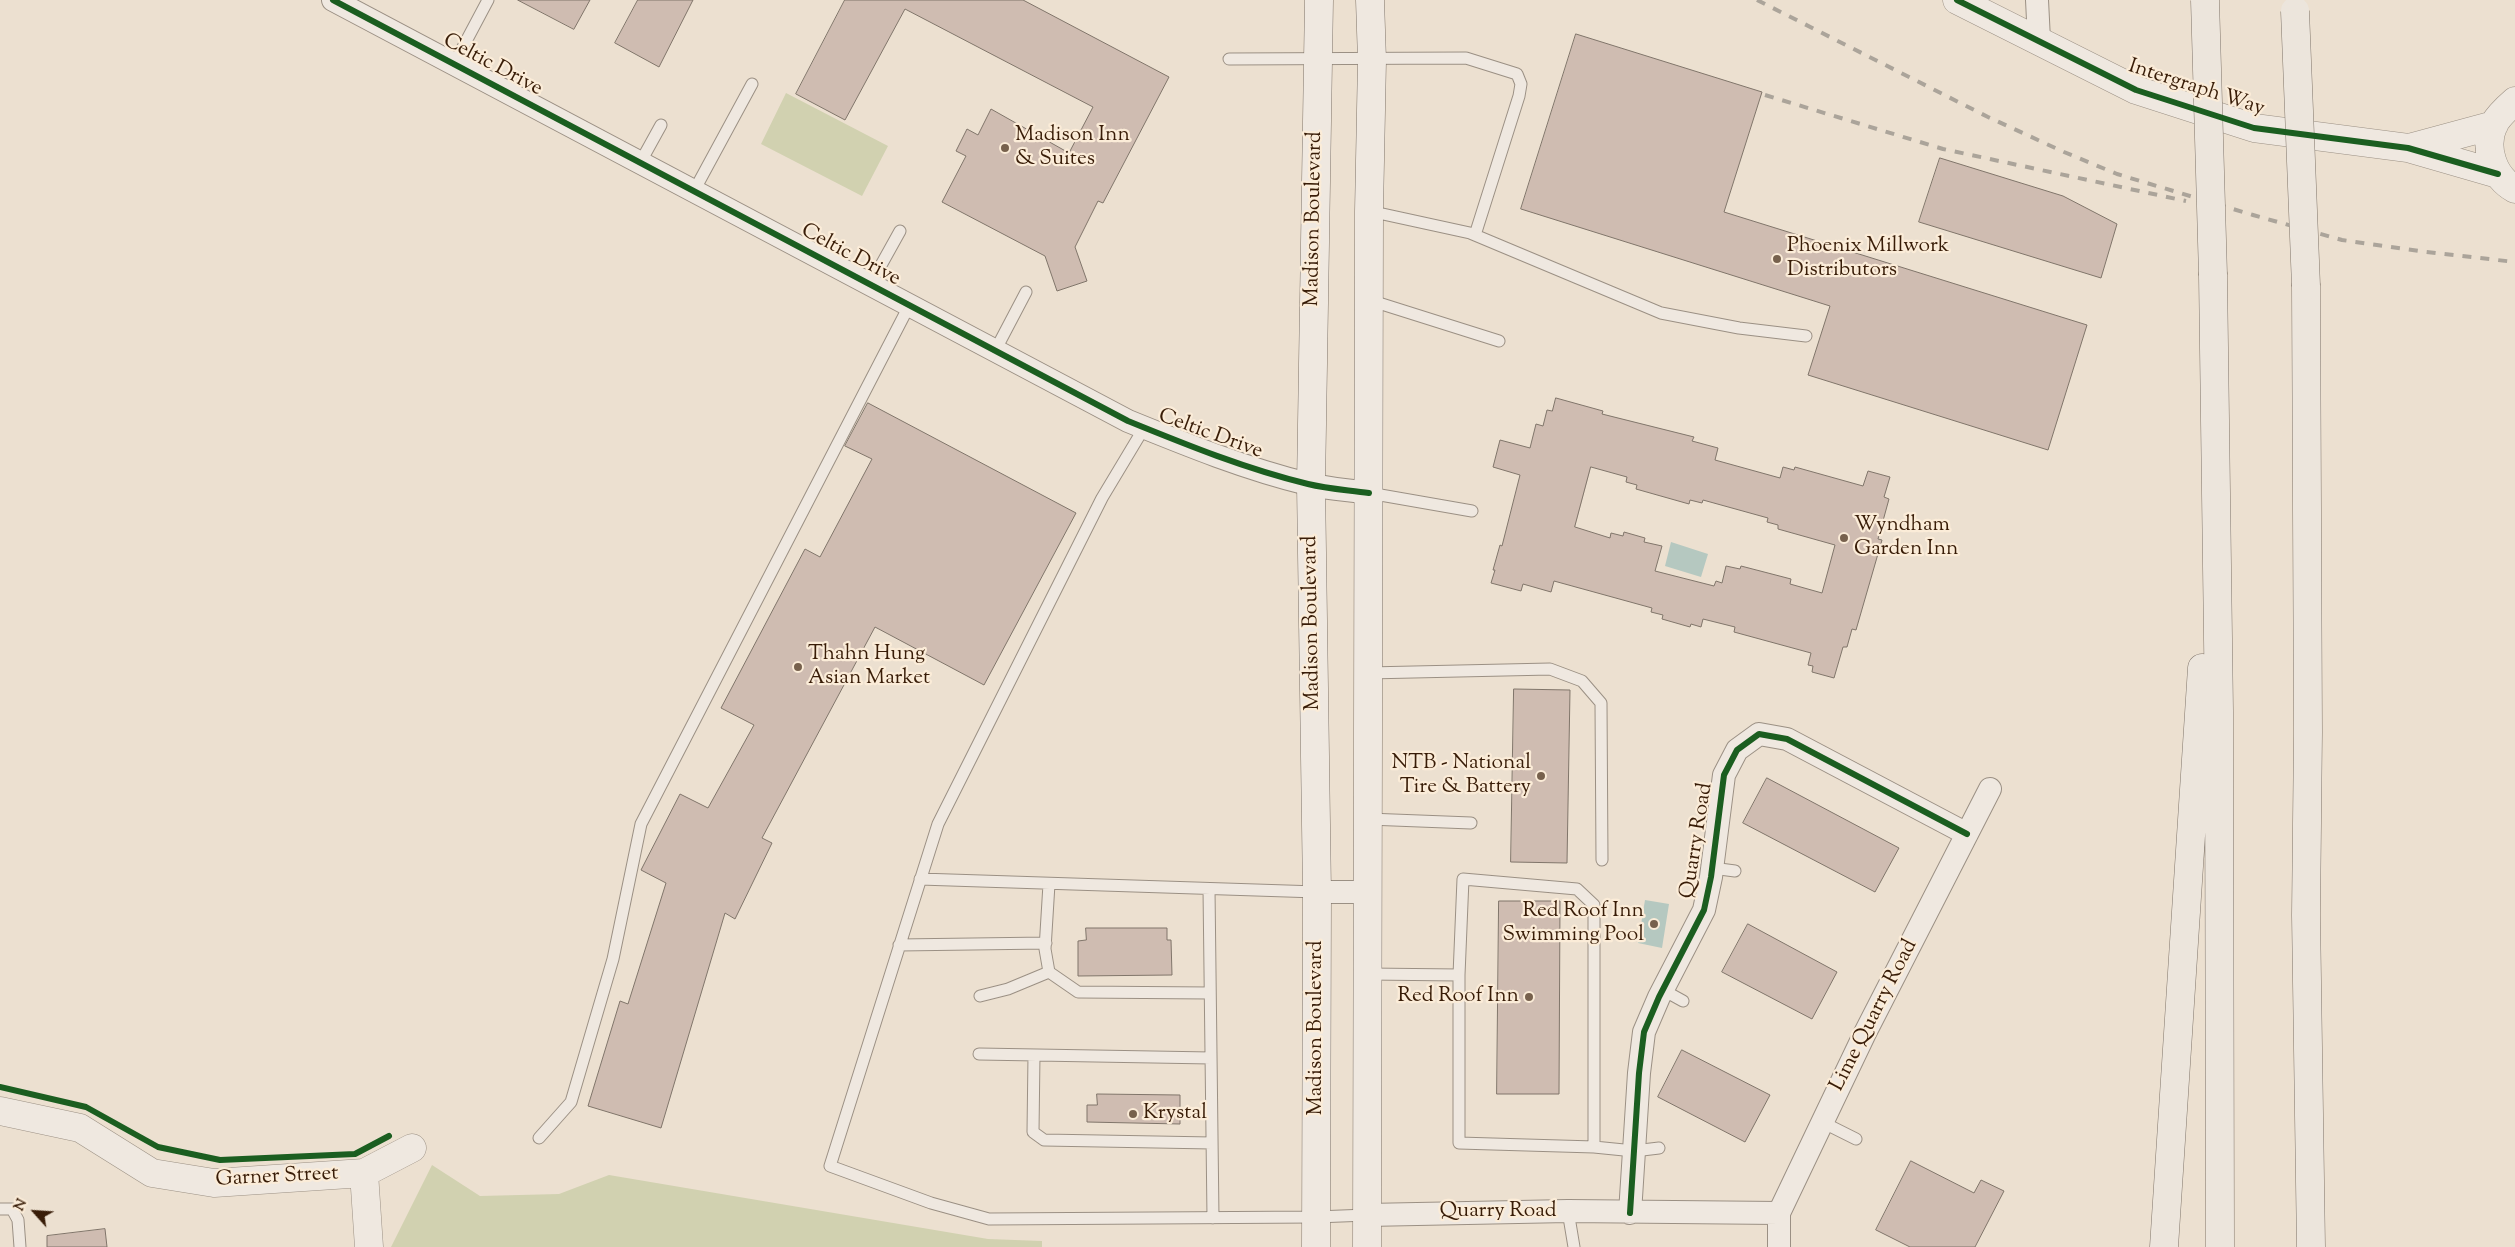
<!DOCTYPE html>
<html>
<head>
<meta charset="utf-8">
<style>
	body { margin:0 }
	#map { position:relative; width:2515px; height:1247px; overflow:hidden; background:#ece0d0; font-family:"Sorts Mill Goudy",serif }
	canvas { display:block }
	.north { position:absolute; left:10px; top:1187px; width:50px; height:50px; -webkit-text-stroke:4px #fbecd8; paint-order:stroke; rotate:296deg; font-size:14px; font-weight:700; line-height:20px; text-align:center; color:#381c07 }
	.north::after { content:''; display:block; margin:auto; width:18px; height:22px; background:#381c07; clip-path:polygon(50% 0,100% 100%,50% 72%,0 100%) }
</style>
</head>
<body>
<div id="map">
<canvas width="2515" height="1247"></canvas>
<div class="north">N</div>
</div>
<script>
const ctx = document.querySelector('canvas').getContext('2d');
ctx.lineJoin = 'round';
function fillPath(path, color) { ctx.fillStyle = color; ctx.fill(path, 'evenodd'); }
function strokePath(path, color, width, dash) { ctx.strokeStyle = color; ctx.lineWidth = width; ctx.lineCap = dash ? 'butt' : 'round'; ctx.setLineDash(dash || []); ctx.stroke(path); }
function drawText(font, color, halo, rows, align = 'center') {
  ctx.font = font + ' "Sorts Mill Goudy",serif'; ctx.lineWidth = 4.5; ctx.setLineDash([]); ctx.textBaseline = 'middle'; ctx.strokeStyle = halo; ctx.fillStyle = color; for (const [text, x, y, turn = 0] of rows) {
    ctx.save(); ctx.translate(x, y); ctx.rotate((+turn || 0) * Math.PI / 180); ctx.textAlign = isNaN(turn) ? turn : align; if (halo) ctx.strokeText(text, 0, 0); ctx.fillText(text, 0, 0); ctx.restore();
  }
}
fillPath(new Path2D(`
	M786,93l102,53 -26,50 -101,-52z
	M432,1165l48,31 79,-2 50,-19 379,64 54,2v6h-651z`), '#d1d1b0');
fillPath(new Path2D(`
	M1671,542l37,12 -7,23 -36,-11z
	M1645,900l24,4 -7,44 -24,-5z`), '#b5c8c0');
const building = new Path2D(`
	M518,0h72l-16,29z
	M638,0h55l-34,67 -44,-24z
	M845,0h178l146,77 -66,126 -5,-2 -23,46 12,34 -30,10 -12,-35 -103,-54 24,-46 -10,-5 11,-22 11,6 13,-26 78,44 24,-46 -188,-98 -60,111 -49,-26z
	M1576,34l186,58 -38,120 363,113 -39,125 -240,-75 22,-69 -309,-97z
	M1940,158l123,38 54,28 -16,54 -182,-56z
	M1556,398l47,13 -1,3 92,23 -2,4 26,7 -3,12 65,18 3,-11 11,3 1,-3 68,19 5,-15 22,6 -6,20 5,2 -11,40 4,1 -26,90 -4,-1 -5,18h-4l-9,31 -22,-6 1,-6 -5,-1 3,-12 -77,-21 1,-5 -32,-8 -2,8 -10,-3 -1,3 -28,-8 1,-4 -12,-3 1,-4 -98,-27 -3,11 -28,-8 -2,7 -30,-8 4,-13h-2l7,-25 2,1 18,-71 -27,-8 7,-27 30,8 6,-24 7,2 4,-16 5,1zM1591,467l36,10 -1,5 11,3 -1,4 53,15 1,-4 12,3 1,-3 65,18 -1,4 11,3v4l57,16 -13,48 -32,-9 1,-5 -50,-13 -1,3 -14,-3 -4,17 -6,-2 -2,5 -59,-15 7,-25 -18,-4 1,-4 -21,-6 -1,4 -12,-3 -1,5 -35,-11z
	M868,403l208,110 -92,172 -109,-58 -113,211 10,5 -37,76 -10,-6 -64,215 -73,-22 32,-105 8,3 38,-121 -25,-13 39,-76 28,14 46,-83 -33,-17 84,-159 15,8 52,-98 -27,-13z
	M1514,689l56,1 -3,173 -56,-1z
	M1767,778l132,70 -24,44 -132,-69z
	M1499,901h61l-1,193h-62z
	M1748,924l89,48 -25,47 -90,-47z
	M1086,928h81v12h4l1,35 -94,1v-35l8,-1z
	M1682,1050l88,45 -25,47 -87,-45z
	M1097,1094l83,1v29l-93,-2v-17h10z
	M1911,1161l63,32 7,-13 23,11 -29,56h-65l-34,-17z
	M105,1229l2,18h-60v-11z`);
fillPath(building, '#cfbcb1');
strokePath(building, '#80756a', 1);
const service = new Path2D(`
	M1229,59l237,-1 51,16 4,10 -2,12 -44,139
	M454,64l34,-64
	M640,163l21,-38
	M694,191l58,-107
	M1369,211l101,22 191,80 78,15 67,8
	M870,285l30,-54
	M1369,300l130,41
	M995,351l31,-59
	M1144,428l-42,70 -164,326 -108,342 101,37 58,16 327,-2 51,-2
	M1369,493l103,18
	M1368,673l182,-4 32,12 19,22 1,157
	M1368,819l103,4
	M1712,868l23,3
	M920,879l397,13
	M1049,884l-4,65 4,23 29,20 132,1
	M1209,889l4,329
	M899,945l147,-2
	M1368,974l91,1 4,-96 114,10 17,16v242l-135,-4v-168
	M1663,990l20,11
	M980,996l28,-7 41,-17
	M979,1054l232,4
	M1034,1055l-1,77 11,8 168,3
	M1822,1122l34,17
	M539,1138l32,-36 42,-143 28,-135 268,-518
	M1594,1147l40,4 25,-3
	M0,1209h12l6,11 2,27
	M1568,1211l6,36`);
const minor = new Path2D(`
	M333,0l795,421c59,24 118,48 180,63 20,5 41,6 61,9
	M2037,0l2,40
	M1317,892h51
	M1630,1213l9,-140 5,-41 15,-35 45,-87 7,-33 13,-102 13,-25 22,-16 28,5 180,95
	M1367,1215l201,-4 211,2
	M1779,1247v-34l86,-180 125,-244`);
const tertiary = new Path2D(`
	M1957,0l179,90 118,38 154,20 90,26
	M2515,101c-8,7 -16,14 -21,23 -11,23 -1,53 21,65
	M2409,148l85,-23
	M0,1111l80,17 72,45 62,10 150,-10 48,-25
	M364,1173l5,74`);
const secondary = new Path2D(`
	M1316,1247l1,-355 -6,-407 8,-485
	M1367,1247l2,-1036 3,-151 -2,-60`);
const motorway = new Path2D(`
	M2213,275l6,436 1,536
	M2306,286l2,446 -2,183 5,332
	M2164,1247l38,-579`);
strokePath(service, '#9b9084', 13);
strokePath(minor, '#9b9084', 24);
strokePath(tertiary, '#9b9084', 29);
strokePath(secondary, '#80756a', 29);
strokePath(motorway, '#80756a', 29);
strokePath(service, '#efe8e0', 11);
strokePath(minor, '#efe8e0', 22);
strokePath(tertiary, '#efe8e0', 28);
strokePath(secondary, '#efe8e0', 28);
strokePath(motorway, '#ece5dc', 28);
strokePath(new Path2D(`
	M1757,0l231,117 76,35 53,22 136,41 89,25 84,12 89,10
	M1765,95l178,54 243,52`), '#aba49a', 4, [9, 9]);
const motorwayBridge = new Path2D(`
	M2205,0l8,275
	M2295,11l11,275`);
strokePath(motorwayBridge, '#80756a', 29, []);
strokePath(motorwayBridge, '#ece5dc', 28);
strokePath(new Path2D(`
	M333,0l795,421c59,24 118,48 180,63 20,5 41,6 61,9
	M1957,0l179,90 118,38 154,20 90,26
	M0,1087l86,20 72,40 62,13 135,-6 34,-18
	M1630,1213l9,-140 5,-41 15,-35 45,-87 7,-33 13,-102 13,-25 22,-16 28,5 180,95`), '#1b5e20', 6);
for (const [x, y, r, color] of [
	[1005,148,5,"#77614d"],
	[1777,259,5,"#77614d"],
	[1844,538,5,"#77614d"],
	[798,667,5,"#77614d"],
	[1541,776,5,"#77614d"],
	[1654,924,5,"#77614d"],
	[1529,997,5,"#77614d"],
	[1133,1114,5,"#77614d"]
]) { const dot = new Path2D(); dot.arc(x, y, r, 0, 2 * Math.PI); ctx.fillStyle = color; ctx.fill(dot); strokePath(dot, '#fbecd8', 2); }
drawText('21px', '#381c07', '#fbecd8', [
	["Celtic Drive",492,66,28],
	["Intergraph Way",2196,89,18],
	["Madison Boulevard",1315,219,-89],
	["Celtic Drive",850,256,28],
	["Celtic Drive",1210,435,20],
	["Madison Boulevard",1313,623,-91],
	["Quarry Road",1698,841,-81],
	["Lime Quarry Road",1875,1016,-63],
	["Madison Boulevard",1317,1028,-90],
	["Garner Street",277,1178,-3],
	["Quarry Road",1498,1212]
]);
drawText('21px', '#381c07', '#fbecd8', [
	["Madison Inn",1015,136],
	["& Suites",1015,160],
	["Phoenix Millwork",1787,247],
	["Distributors",1787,271],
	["Wyndham",1854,526],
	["Garden Inn",1854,550],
	["Thahn Hung",808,655],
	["Asian Market",808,679],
	["NTB - National",1531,764,"right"],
	["Tire & Battery",1531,788,"right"],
	["Red Roof Inn",1644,912,"right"],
	["Swimming Pool",1644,936,"right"],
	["Red Roof Inn",1519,997,"right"],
	["Krystal",1143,1114]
], 'left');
</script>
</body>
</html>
